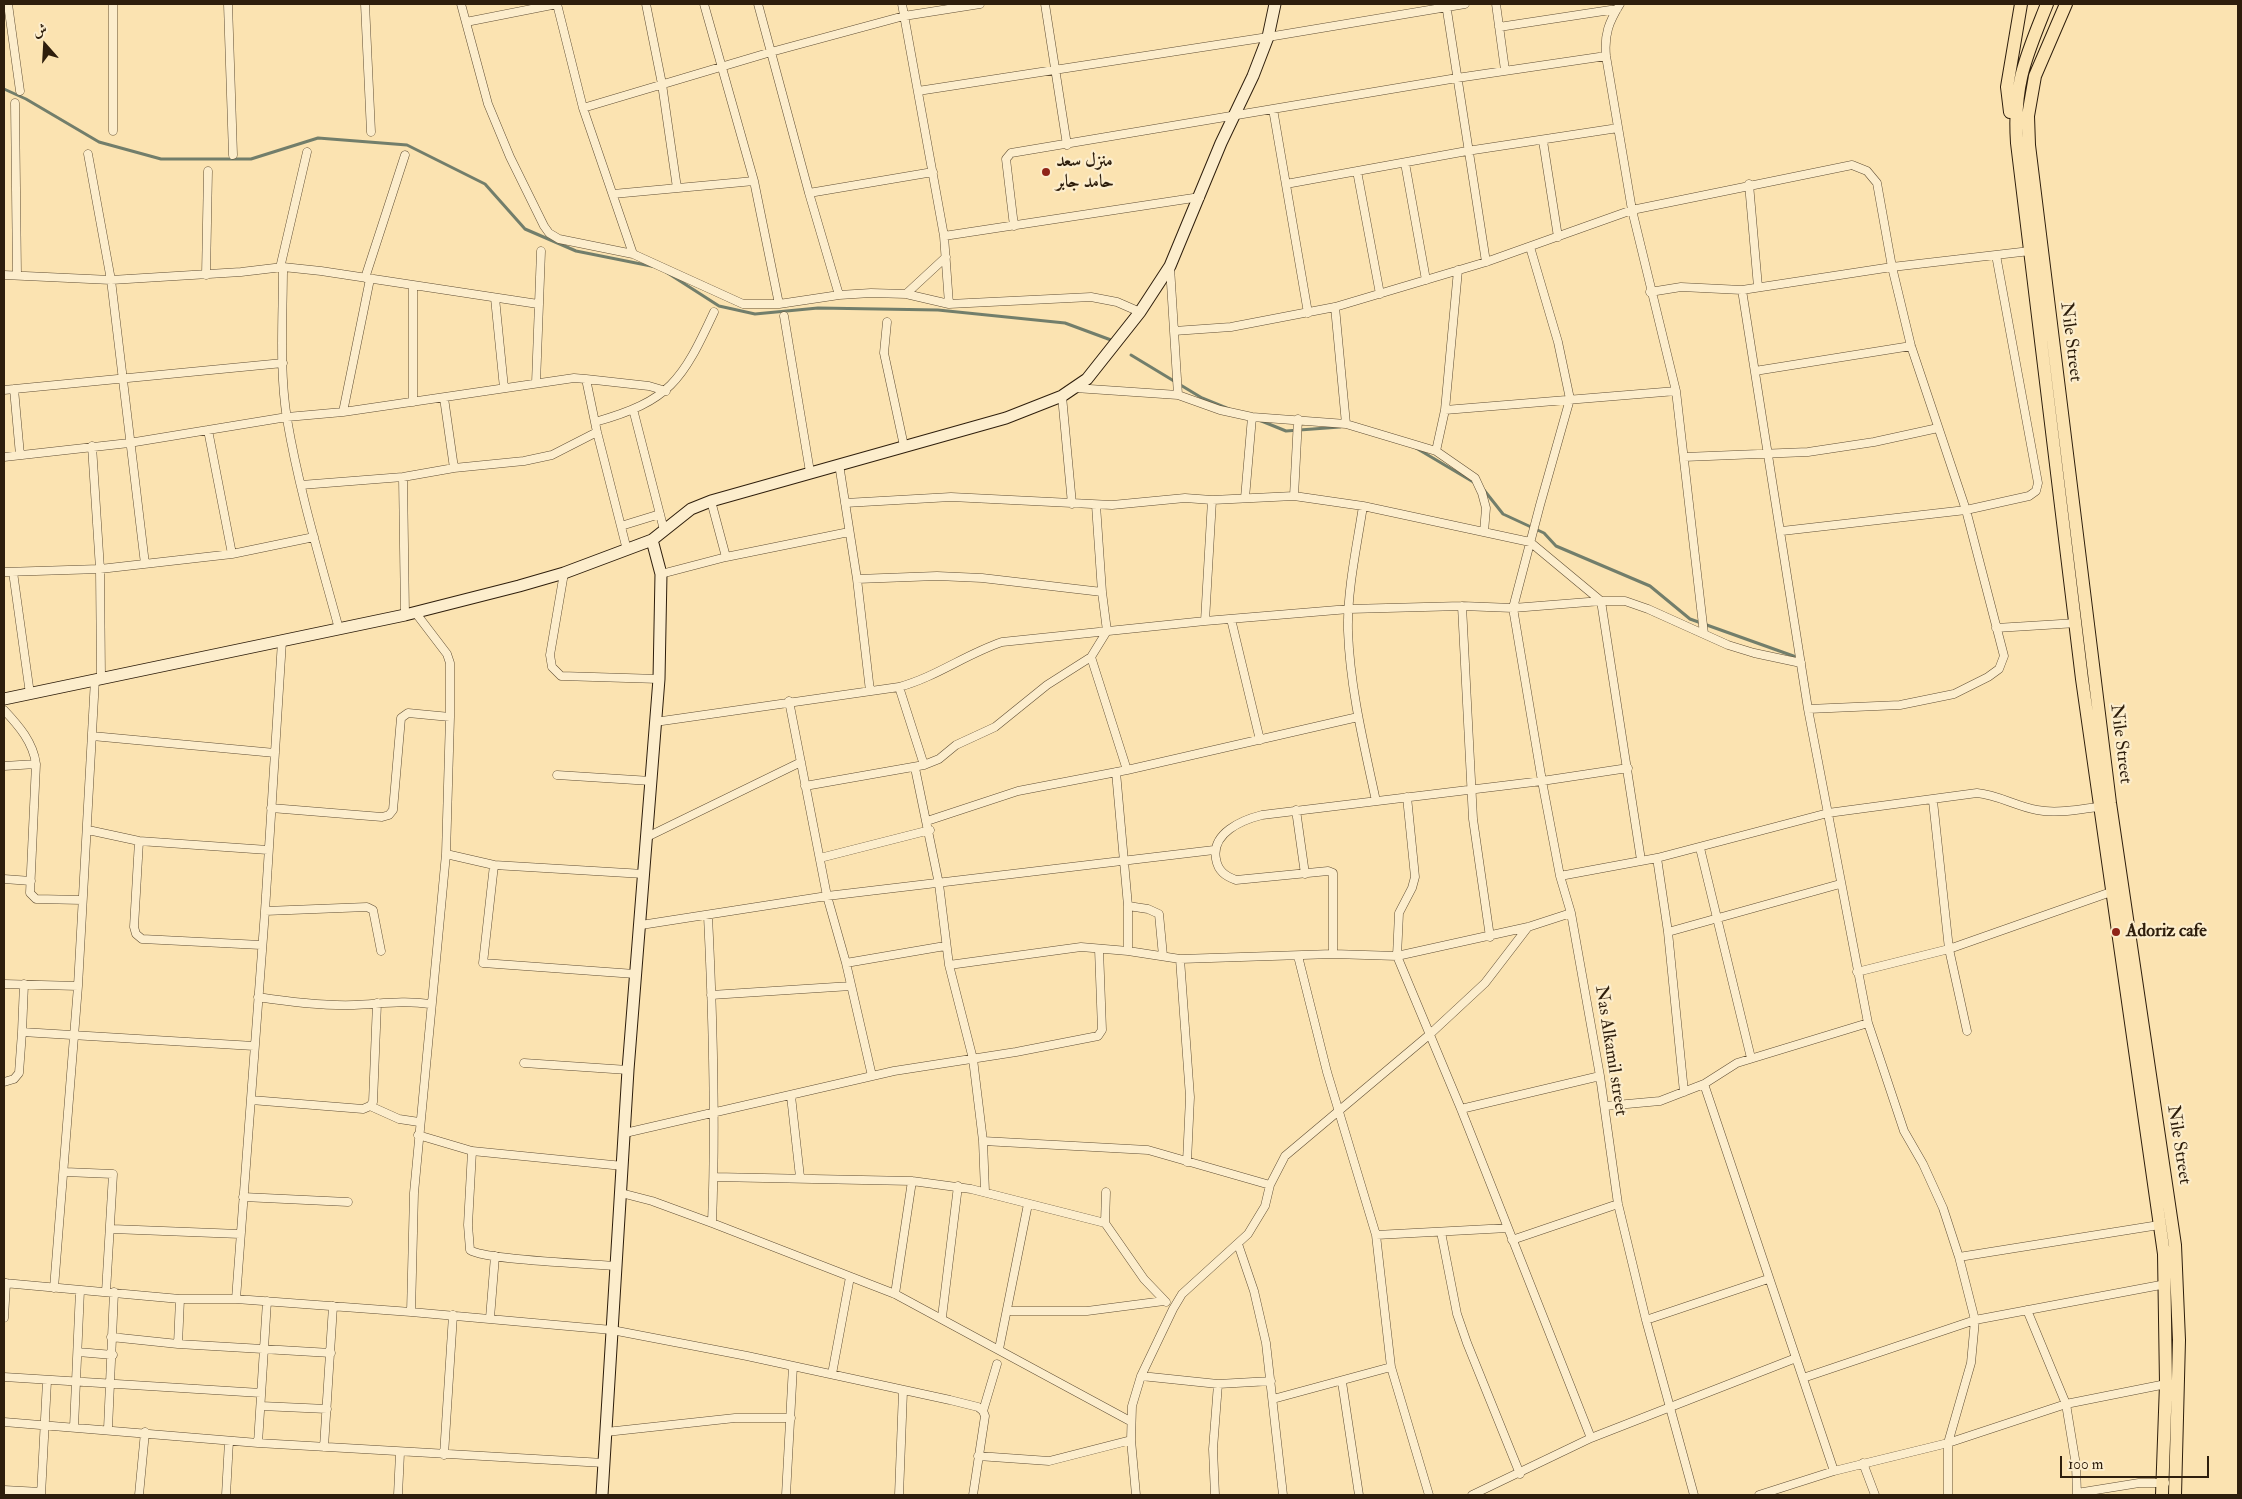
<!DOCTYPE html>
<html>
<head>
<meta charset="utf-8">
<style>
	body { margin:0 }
	#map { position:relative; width:2242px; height:1499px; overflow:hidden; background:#fbe3b1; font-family:"IM FELL Double Pica",Amiri,serif }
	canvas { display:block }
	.frame { position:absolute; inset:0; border:5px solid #2e1e0c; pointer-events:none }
	.north { position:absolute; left:20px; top:20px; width:50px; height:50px; -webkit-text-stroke:4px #fcedcc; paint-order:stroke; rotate:341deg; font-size:14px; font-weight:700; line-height:20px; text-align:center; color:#2e1e0c }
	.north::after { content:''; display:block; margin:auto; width:18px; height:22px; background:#2e1e0c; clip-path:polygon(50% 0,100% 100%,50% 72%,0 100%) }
	.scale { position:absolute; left:2060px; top:1456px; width:149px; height:22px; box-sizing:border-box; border:2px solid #2e1e0c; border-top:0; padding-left:6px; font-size:15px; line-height:18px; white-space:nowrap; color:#2e1e0c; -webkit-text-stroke:4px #fcedcc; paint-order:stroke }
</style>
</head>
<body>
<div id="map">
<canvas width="2242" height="1499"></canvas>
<div class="frame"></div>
<div class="north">ش</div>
<div class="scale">100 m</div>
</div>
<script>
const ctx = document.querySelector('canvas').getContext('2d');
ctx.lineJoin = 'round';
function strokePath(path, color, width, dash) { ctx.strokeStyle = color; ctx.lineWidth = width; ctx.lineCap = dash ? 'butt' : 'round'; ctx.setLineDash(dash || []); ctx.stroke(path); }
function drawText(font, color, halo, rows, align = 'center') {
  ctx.font = font + ' "IM FELL Double Pica",Amiri,serif'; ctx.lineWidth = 4.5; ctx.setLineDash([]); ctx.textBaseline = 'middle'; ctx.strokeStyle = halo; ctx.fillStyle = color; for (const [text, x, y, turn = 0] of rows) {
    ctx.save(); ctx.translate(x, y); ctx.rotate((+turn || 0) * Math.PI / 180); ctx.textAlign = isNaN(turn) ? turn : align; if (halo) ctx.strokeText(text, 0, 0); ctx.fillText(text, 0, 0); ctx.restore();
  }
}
strokePath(new Path2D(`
	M4,89l22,10 73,43 62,17h90l67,-21 89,7 78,39 40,45 51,22 80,16
	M666,272l53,34 36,8 63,-6 120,2 127,13 46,17
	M1131,355l71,43 27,11
	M1259,420l27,11 54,-4
	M1416,448l59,35
	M1484,490l19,24 41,19 12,13 94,40 40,33 109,39`), '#727e6b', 3);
const street = new Path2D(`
	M8,4l12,87
	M228,4l5,151
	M365,4l6,128
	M461,4l27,100 22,53 34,69 5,7 10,6 74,15 110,50h36l60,-9 32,-2 35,1 43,10 142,-7 26,5 23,10
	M557,4l26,104 50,146
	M646,4l16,80 15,104
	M758,4l51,189 30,102
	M902,4l42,232 5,68
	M1045,4l22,141
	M1446,4l40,258
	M1496,4l9,66
	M1620,4c-11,18 -16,30 -14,52l26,154 44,181 28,243
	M466,22l91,-18
	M1499,27l118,-18
	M918,91l350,-54 197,-33
	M15,103l2,172
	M583,108l188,-56 133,-36 76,-12
	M1273,109l35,204
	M113,131v-127
	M1543,141l15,96
	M88,154l23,126 34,284
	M1405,163l21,117
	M1357,171l23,123
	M754,181l25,123
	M1286,184l181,-33 151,-23
	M1749,184l9,103
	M809,193l124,-21
	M613,194l141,-13 -50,-177
	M1014,226l-8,-67 5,-6 446,-75 149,-22
	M944,236l256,-39
	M1530,247l28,95 12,57 -30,106 -27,103 29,173 18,95 11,37 29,163 18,128 28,116 48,175
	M283,267c0,50 -4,102 4,152 12,71 33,140 52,210
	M1170,267l8,128
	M280,268l27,-116
	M4,275l107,5 130,-8 42,-5 38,4 217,33
	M206,275l2,-104
	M365,278l40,-123
	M413,286v116
	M1742,290l66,419 60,314 36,108 19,33 20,44 16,49 16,63 -4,43 -23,80v52
	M1650,292l31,-5 61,3 150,-23 138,-16
	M906,294l40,-37
	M495,298l9,90
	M1335,307l11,117
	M784,316l26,156
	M887,322l-3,31 20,93
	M1174,331l57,-4 104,-20 151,-45 146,-52 220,-45 15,6 10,12 15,84 19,79 55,164 38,146 -5,13 -11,8 -34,17 -54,11 -92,4
	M1755,371l156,-25
	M586,379l63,7 17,5
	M536,383l5,-132
	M1075,388l103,7 42,15 32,7 94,7 90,27 39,27 7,15 4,15 -2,24
	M14,389l6,66
	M4,390l279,-27
	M1062,396l10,108
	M444,398l10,70
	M633,409l31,121
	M1445,410l231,-19
	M343,412l27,-133
	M595,422c75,-21 87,-41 119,-110
	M208,430l24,124
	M92,446l8,123 1,109
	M1436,451l9,-41 13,-140
	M4,457l125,-14 158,-26 56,-5 231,-34 12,1 11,53 30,118
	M1684,457l124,-5 66,-10 64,-14
	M839,464l18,115 13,112
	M403,477l2,138
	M301,485l102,-8 51,-9 70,-7 28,-6 45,-23
	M1294,496l4,-77
	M1245,498l7,-81
	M711,501l15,56
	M845,503l106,-6 161,8 73,-7 27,2 82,-4 69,10 167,36 71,59 40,259
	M1363,506c-6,40 -16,84 -15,125 2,57 16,114 28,170
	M621,526l39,-12
	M1782,531l184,-21 63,-14 7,-5 2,-8 -42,-228
	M4,572l96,-3 132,-15 82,-17
	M13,572l17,122
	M564,573l-14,82 2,12 9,9 98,3
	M661,574l65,-17 123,-25
	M857,579l80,-3 45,2 120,14
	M1462,606l11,213 17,118
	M1231,619l29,121
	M1205,621l7,-121
	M1996,628l81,-5
	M1091,657l36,113
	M899,687l25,78
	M789,701l38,195 19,67 26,113
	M4,710c15,16 29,32 32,54l-6,129 6,6 46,1
	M655,722l244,-35c37,-10 67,-33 103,-45l203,-21 144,-12 113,-3 51,2 88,-7h24l23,8 80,36 26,8 47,10
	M92,736l183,17
	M4,766l32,-2
	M915,768l24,116 10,81 24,94 10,82 2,51
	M1116,772l12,134v45
	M557,775l94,6
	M805,786l119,-21 15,-6 17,-14 39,-18 52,-42 44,-28 16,-26 -5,-39 -6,-87
	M1407,797l8,80 -3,11 -13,25 -2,43 64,153 130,329
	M1933,801l16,148 18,82
	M271,808l111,9 7,-2 4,-5 8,-92 7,-5 42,4
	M1296,810l9,64
	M927,821l91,-30 109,-21 231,-53
	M88,830l51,11 129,9
	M647,837l154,-75
	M139,841l-5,86 2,7 6,5 119,6
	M1700,848l51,210
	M446,854l48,11
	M820,858l110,-28
	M1657,858l11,74 16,160
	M1560,876l97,-18 171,-45 149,-20c21,2 39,13 60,17 21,4 41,-1 62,-3
	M4,879l27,2
	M1128,906l20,3 11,5 4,42
	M265,911l102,-4 6,3 8,41
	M708,916c5,102 8,205 4,307
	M641,925l186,-29 387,-46
	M1668,932l172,-48
	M1333,954v-81l-5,-2 -92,9c-11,-4 -18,-9 -20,-21 -5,-26 26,-39 46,-44l280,-34 86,-13
	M1298,956l29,116 49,163 15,132 38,128
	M1180,959l10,138 -3,65
	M846,963l99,-17
	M949,965l132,-18 47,4 52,8 153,-5 64,2 131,-29 43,-14
	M1857,972l92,-23 162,-57
	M635,974l-152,-11 11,-98 150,9
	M4,984l74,2
	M24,984l-2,48 232,14
	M711,995l140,-9
	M258,997c32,5 63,9 96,8 26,-1 49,-5 76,-1
	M524,1063l104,7
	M4,1082l10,-3 5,-6 3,-41
	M1704,1084l130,387
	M791,1096l9,81
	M251,1100l112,9 7,-3 3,-4 4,-99
	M370,1106l29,13 20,3
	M1605,1106l55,-5 44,-17 33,-21 131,-40
	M1461,1109l139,-33
	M625,1133l269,-62 122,-19 82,-16 4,-6 -3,-81
	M418,1135l54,16 151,15
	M983,1141l165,9 122,35
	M472,1151l-4,74 2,25c14,10 122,14 146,16
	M65,1172l48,2 -7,118
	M714,1177l198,4 59,8 134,34
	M1106,1192l-1,31 39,56 22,23
	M621,1193l31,8 60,22 183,71 235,127
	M243,1197l105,5
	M112,1229l128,5
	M1441,1232l16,82 10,29 53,131
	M1376,1235l132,-7
	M1512,1240l106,-36
	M1238,1244l16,47 12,52 17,152
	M1959,1257l200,-32
	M4,1283l176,16h56l175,13 201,18 135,26 203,44 28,7 5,4
	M54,1288l24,-302 17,-307
	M895,1294l17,-113
	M236,1299l29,-388 17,-270
	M2027,1310l39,94 10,61 1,30
	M1007,1311h80l77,-10
	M411,1312l3,-119 32,-339 4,-137v-54l-3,-9 -32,-42
	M942,1317l16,-131
	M4,1318l2,-35
	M490,1318l5,-62
	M1646,1320l122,-41
	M111,1337l67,7 153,9
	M178,1344l2,-45
	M999,1349l29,-145
	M78,1352l35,3
	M832,1374l18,-97
	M1141,1376l77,8 53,-3
	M4,1377l257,16
	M1803,1378l172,-58 191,-36
	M1342,1382l17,113
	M1273,1399l118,-32
	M261,1406l66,3
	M4,1422l254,21 346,20
	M74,1427l6,-137
	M108,1429l6,-137
	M606,1432l129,-14h56
	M258,1443l9,-142
	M324,1447l9,-141
	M444,1455l9,-140
	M978,1456l71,5 82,-21
	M1863,1463l12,32
	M4,1490l37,2
	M2077,1493l62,-10h26
	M41,1495l6,-114
	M139,1495l6,-63
	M226,1495l3,-54
	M398,1495l2,-42
	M786,1495l7,-129
	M899,1495l4,-104
	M973,1495l12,-79 -2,-5 14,-47
	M1136,1495l-5,-55 1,-34 9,-30 32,-67 9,-15 66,-60 17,-28 5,-21 15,-29 144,-121 56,-52 43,-56
	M1215,1495l-2,-46 5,-65
	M1472,1495l119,-57 205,-80
	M1759,1495l75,-24 114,-28 118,-39 100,-20`);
const secondary = new Path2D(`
	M4,699l401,-84 114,-29 45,-13 88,-33 39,-31 20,-8 295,-83 56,-22 25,-17 53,-67 30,-46 51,-123 32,-67 15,-39 7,-33
	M602,1495l26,-425 31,-391 2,-105 -9,-34`);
const primary = new Path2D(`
	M2047,4c-21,53 -34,79 -30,139l65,536 82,575 2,130 -4,111
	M2066,4l-31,72 -7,40 1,29 81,658 65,442 4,95 -4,155
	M2010,112l-3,-25 14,-83`);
strokePath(street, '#614f35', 9);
strokePath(secondary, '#2e1e0c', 13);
strokePath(primary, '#2e1e0c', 14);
strokePath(street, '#fcedcc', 8);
strokePath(secondary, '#fcedcc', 11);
strokePath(primary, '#fbe3b1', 12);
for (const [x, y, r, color] of [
	[1046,172,5,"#8f2418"],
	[2116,932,5,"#8f2418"]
]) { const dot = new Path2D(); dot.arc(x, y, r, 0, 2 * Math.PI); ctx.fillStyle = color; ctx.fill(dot); strokePath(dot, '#fcedcc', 2); }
drawText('bold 18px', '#2e1e0c', '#fcedcc', [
	["منزل سعد",1056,162],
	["حامد جابر",1056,183],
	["Adoriz cafe",2126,932]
], 'left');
drawText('18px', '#2e1e0c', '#fcedcc', [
	["Nile Street",2070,342,83],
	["Nile Street",2120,744,83],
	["Nas Alkamil street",1610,1051,81],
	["Nile Street",2178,1145,81]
]);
</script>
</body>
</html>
